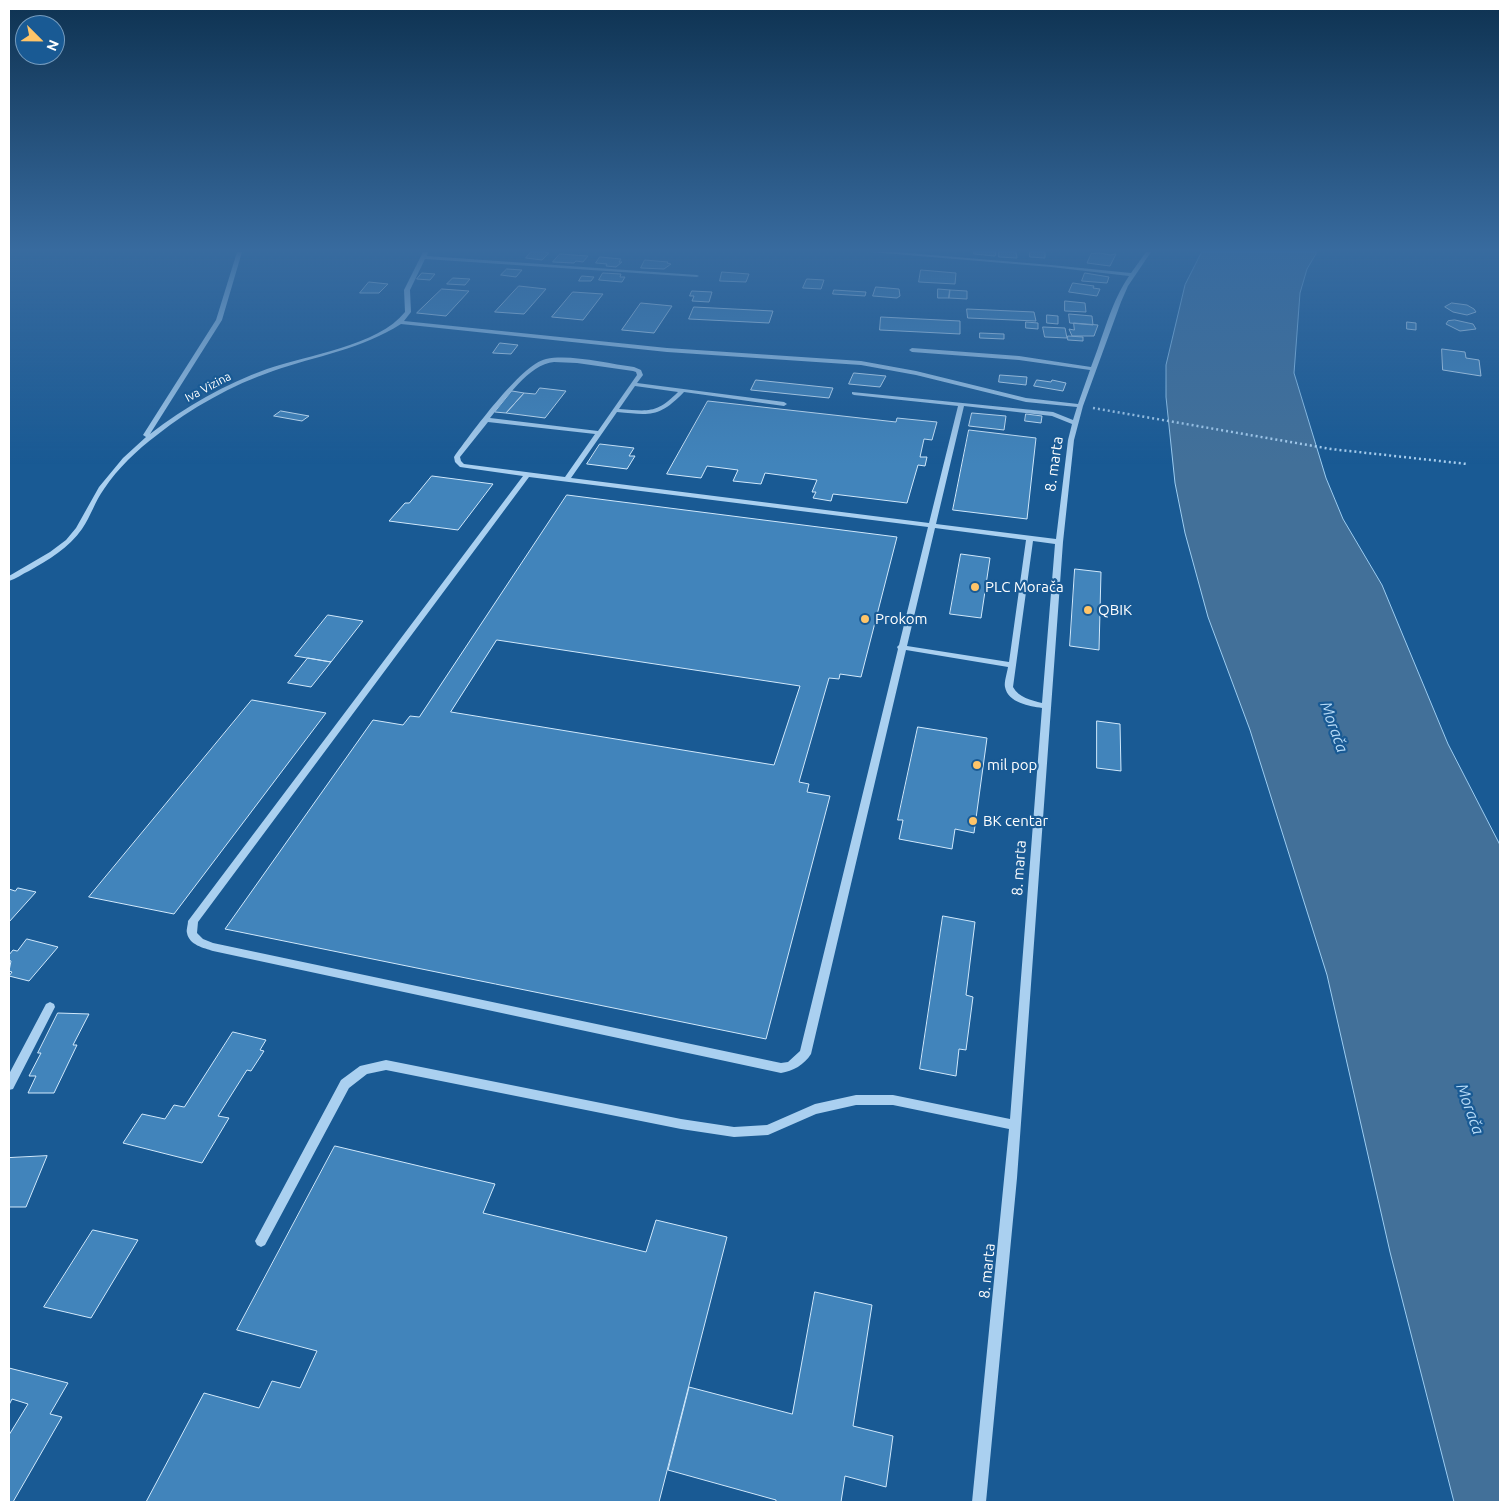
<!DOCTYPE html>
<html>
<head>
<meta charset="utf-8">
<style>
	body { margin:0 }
	#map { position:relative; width:1509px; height:1511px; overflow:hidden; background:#195a94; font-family:Ubuntu,sans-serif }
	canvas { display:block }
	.frame { position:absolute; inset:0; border:10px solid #fff; pointer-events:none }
	.north { position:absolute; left:15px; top:15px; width:50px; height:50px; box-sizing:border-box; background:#195a94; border:1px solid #759cbf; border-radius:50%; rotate:113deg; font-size:14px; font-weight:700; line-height:20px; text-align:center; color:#fff }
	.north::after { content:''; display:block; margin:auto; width:18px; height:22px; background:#ffc569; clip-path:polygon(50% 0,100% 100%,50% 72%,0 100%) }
</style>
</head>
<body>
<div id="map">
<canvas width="1509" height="1511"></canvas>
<div class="frame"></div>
<div class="north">N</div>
</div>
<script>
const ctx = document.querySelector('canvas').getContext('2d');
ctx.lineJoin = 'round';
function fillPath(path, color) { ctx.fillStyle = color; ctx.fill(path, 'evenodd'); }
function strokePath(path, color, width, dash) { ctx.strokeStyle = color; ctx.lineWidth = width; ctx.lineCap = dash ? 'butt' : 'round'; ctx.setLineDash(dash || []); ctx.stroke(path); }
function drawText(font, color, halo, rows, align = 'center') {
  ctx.font = font + ' Ubuntu,sans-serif'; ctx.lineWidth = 4.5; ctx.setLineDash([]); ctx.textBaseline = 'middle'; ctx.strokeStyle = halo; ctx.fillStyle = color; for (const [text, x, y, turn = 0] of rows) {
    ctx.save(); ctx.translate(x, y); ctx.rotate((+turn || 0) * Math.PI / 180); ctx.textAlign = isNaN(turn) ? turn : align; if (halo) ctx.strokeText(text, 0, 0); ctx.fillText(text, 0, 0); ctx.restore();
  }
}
const water = new Path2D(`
	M1202,252h115l-10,17 -7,24 -6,80 32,105 17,41 39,66 66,159 52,101v657h-46l-64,-250 -63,-277 -77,-245 -42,-113 -23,-84 -10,-50 -9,-86v-32l19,-80z`);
fillPath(water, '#427099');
strokePath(water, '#9ccdf2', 1);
const building = new Path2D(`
	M531,252h13l5,1 -7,7 -16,-2z
	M974,252h22l-1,4 -21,-2z
	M999,252h17l1,6 -18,-1z
	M1030,252h15v6l-15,-1z
	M1100,253l10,2 6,-1 -6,12 -23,-3 4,-9z
	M560,254l28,2 -5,6 -7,-1 -2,2 -21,-1z
	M600,257l21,2 -2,3h3l-6,5 -10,-1 1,-2 -11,-1z
	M645,260l23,2 -1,1 4,1 -7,5 -23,-1z
	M507,269l15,1 -6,7 -15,-2z
	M921,270l35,3 -1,11 -36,-2z
	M722,272l27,2 -3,8 -26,-1z
	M422,273l13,1 -5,6 -13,-1z
	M603,273l18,1 -1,3h5l-3,5 -23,-2z
	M1085,273l24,4 -2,6 -25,-2z
	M582,276l12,1 -3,4h-12z
	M453,278l17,1 -5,6 -18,-1z
	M807,279l17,1 -3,9 -18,-1z
	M369,282l19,2 -9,9h-19z
	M1073,283l21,3 -1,2 7,1 -3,7 -28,-4z
	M519,286l27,3 -22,25 -29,-2z
	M876,287l23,2 1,7 -3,2 -24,-2z
	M442,289l27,2 -23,25 -29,-3z
	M938,289l12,1 -1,8h-11z
	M834,290l32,2 -1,4 -32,-2z
	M950,290l17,1v8l-18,-1z
	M692,291l20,1 -3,10 -17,-1 2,-5h-4z
	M573,292l30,2 -20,26 -31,-3z
	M1065,301l20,2 1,9 -21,-1z
	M641,303l31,3 -18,27 -32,-3z
	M1452,303l15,2 7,4 2,3 -9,3 -14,-3 -8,-5z
	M694,307l79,4 -4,12 -80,-4z
	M967,309l67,3 2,9 -68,-3z
	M1069,314l23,2 1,9 -23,-2z
	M1047,315l11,1v8l-11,-1z
	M881,317l79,4v13l-80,-4z
	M1455,320l18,4 3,5 -16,2 -14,-7 2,-3z
	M1026,322l12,1v6l-12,-1z
	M1407,322l9,1v7l-9,-1z
	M1074,323l24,2 -4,11h-22l-3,-7 5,1z
	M1043,327l22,1 2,10 -22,-1z
	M980,333l24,1v5l-24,-1z
	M1068,336l15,1v4l-15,-1z
	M500,343l18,2 -7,9 -18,-1z
	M1442,349l23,3 1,6 13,2 2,16 -38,-6z
	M854,373l32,3 -6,11 -31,-3z
	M1000,375l27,2 -1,8 -27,-3z
	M756,380l77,8 -4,10 -78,-8z
	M1037,380l14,2 1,-2 14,3 -3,8 -29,-5z
	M540,388l26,3 -21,27 -39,-5 18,-20 11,1z
	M512,391l12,2 -18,20 -11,-1z
	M708,401l188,21 1,-4 40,4 -5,18 -8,-1 -4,18h7l-2,9 -7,-1 -11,38 -74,-9 -2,7 -18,-3 3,-6h-4l5,-12 -52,-7 -4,11 -28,-3 5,-11 -31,-4 -6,12 -34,-4z
	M281,411l28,5 -7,5 -28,-5z
	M972,413l34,3 -2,14 -35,-4z
	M1026,414l16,2 -1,7 -16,-2z
	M969,430l67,8 -9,81 -74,-9z
	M600,444l34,4 -5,8h6l-8,13 -40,-5z
	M432,476l61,8 -35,46 -69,-9 16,-18h4z
	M567,495l330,42 -36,140 -21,-3 -1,5 -10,-1 -30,104 10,2 -2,8 23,4 -64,243 -541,-110 148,-209 30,5 7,-9 9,1zM497,640l303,46 -26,79 -323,-53z
	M961,554l29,4 -9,60 -31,-4z
	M1075,569l26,3 -2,78 -29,-4z
	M328,615l35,6 -32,41 -36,-6z
	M308,658l23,4 -20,25 -23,-4z
	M252,700l74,13 -152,201 -85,-17z
	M1097,721l23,3 1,47 -24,-3z
	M918,727l69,11 -13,95 -19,-4 -3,20 -53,-10 4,-19h-5z
	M18,888l18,4 -27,30v-33l6,2z
	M943,916l32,6 -9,73 7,2 -7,53 -7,-1 -3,27 -36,-7z
	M27,939l31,8 -29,34 -20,-5 3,-4 -3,-1 2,-10 -2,-1v-5l4,-5 4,1z
	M58,1013l31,1 -16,31h4l-23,48h-26l8,-17h-7l12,-23h-3z
	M233,1032l33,8 -6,10 4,1 -13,20 -4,-1 -29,46 11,2 -27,45 -79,-20 19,-29 23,5 9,-14 10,2z
	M335,1146l160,38 -12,29 163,39 10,-32 71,17 -68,265h-513l58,-109 55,15 13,-27 28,7 17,-37 -80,-21z
	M47,1156l-21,51h-17v-49z
	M93,1230l45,10 -47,78 -47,-11z
	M815,1292l57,13 -19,121 40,10 -7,51 -41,-11 -4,26h-65v-2l-108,-30 21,-83 103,27z
	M9,1368l59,15 -18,31 12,3 -49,85h-4v-67l19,-31 -16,-5 -3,6z`);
fillPath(building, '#4184bb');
strokePath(building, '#d0e8fb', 1);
strokePath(new Path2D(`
	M1093,408l238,41 136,15`), '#aad0f0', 2.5, [2, 3]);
fillPath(new Path2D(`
	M237,252h5l-20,68 -72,114c35,-27 75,-50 117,-65 40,-14 111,-23 138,-57l-1,-22 19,-38h5l-1,4 270,19 2,1 -2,1 -272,-18 -15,31 1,22 -7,9 263,27 194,13 55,10 110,27 52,6 12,-34 -71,-10 -107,-8 -3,-2 3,-2 107,8 72,11c12,-30 20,-65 38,-91l-78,-9 -180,-15h25l155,13 80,8 15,-21h5l-23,34 -7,16 -38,104 -9,34 -11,102 -46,636 -31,324h-14l37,-373 -116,-24h-37l-40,9 -48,21 -34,2 -53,-8 -295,-59 -19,4 -18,14 -84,157 -4,2 -4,-2 -2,-4 86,-161 19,-14 26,-6 295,59 53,8 33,-2 48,-21 41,-9h37l117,24 32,-411c-12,-2 -34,-5 -37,-21 -1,-5 2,-14 3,-20l-102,-17 -95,404c-7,11 -18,17 -30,19l-568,-122c-9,-3 -24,-6 -26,-18 -1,-3 1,-8 1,-12l335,-445 -63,-9 -5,-5 -1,-5c16,-22 67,-93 92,-98 25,-5 62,5 88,8l7,3 2,5 -6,8 147,19 3,2 -3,2 -100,-14c-25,26 -34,23 -67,20l-46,66 358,45 29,-117 -104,-11 -2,-1v-2l201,20 20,8 4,-13 -51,-5 -110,-27 -55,-10 -194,-13 -266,-28c-39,25 -85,32 -128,47 -41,14 -82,37 -116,64 -20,15 -39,33 -53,54 -9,12 -13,27 -22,40 -13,19 -34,31 -53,42 -7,3 -13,8 -20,10v-5l41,-24 16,-12 10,-12 23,-41 24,-29 23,-21 -3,-2 73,-115zM554,362l23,1 56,8 3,1 1,3 -39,56 -108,-13c15,-18 39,-54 64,-56zM635,386l43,6c-22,22 -29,19 -59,17zM964,406l88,10 20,8 -4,16 -12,99 -120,-15zM488,422l107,12 -30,43 -101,-13 -3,-3 -1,-4zM529,477l399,50 -29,118 -2,2 1,2 -98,402 -12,11 -7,1 -568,-120 -10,-4 -6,-6 1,-11zM935,528l91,12 -17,122 -102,-16zM1033,541l22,3 -13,159c-11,-3 -23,-5 -29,-16z
	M50,1002l4,2 1,3 -42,82 -4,1v-16l37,-70z`), '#aad0f0');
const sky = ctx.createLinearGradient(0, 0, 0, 464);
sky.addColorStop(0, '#0e3251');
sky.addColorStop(0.54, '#386b9f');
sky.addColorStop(1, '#386b9f00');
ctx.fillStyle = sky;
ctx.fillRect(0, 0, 1509, 464);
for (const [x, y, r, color] of [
	[975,587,5,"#ffc569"],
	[1088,610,5,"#ffc569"],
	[865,619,5,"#ffc569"],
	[977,765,5,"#ffc569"],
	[973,821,5,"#ffc569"]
]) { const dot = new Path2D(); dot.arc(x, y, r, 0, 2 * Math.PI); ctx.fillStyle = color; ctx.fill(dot); strokePath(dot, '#195a94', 2); }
drawText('12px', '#fff', '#195a94', [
	["Iva Vizina",208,387,-28]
]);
drawText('15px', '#fff', '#195a94', [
	["8. marta",1054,464,-82],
	["8. marta",1019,868,-86],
	["8. marta",987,1271,-84]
]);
drawText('15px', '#fff', '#195a94', [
	["PLC Morača",985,587],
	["QBIK",1098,610],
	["Prokom",875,619],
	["mil pop",987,765],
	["BK centar",983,821]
], 'left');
drawText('italic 16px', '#b6daf7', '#195a94', [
	["Morača",1334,727,70],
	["Morača",1470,1109,70]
]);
</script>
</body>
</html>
